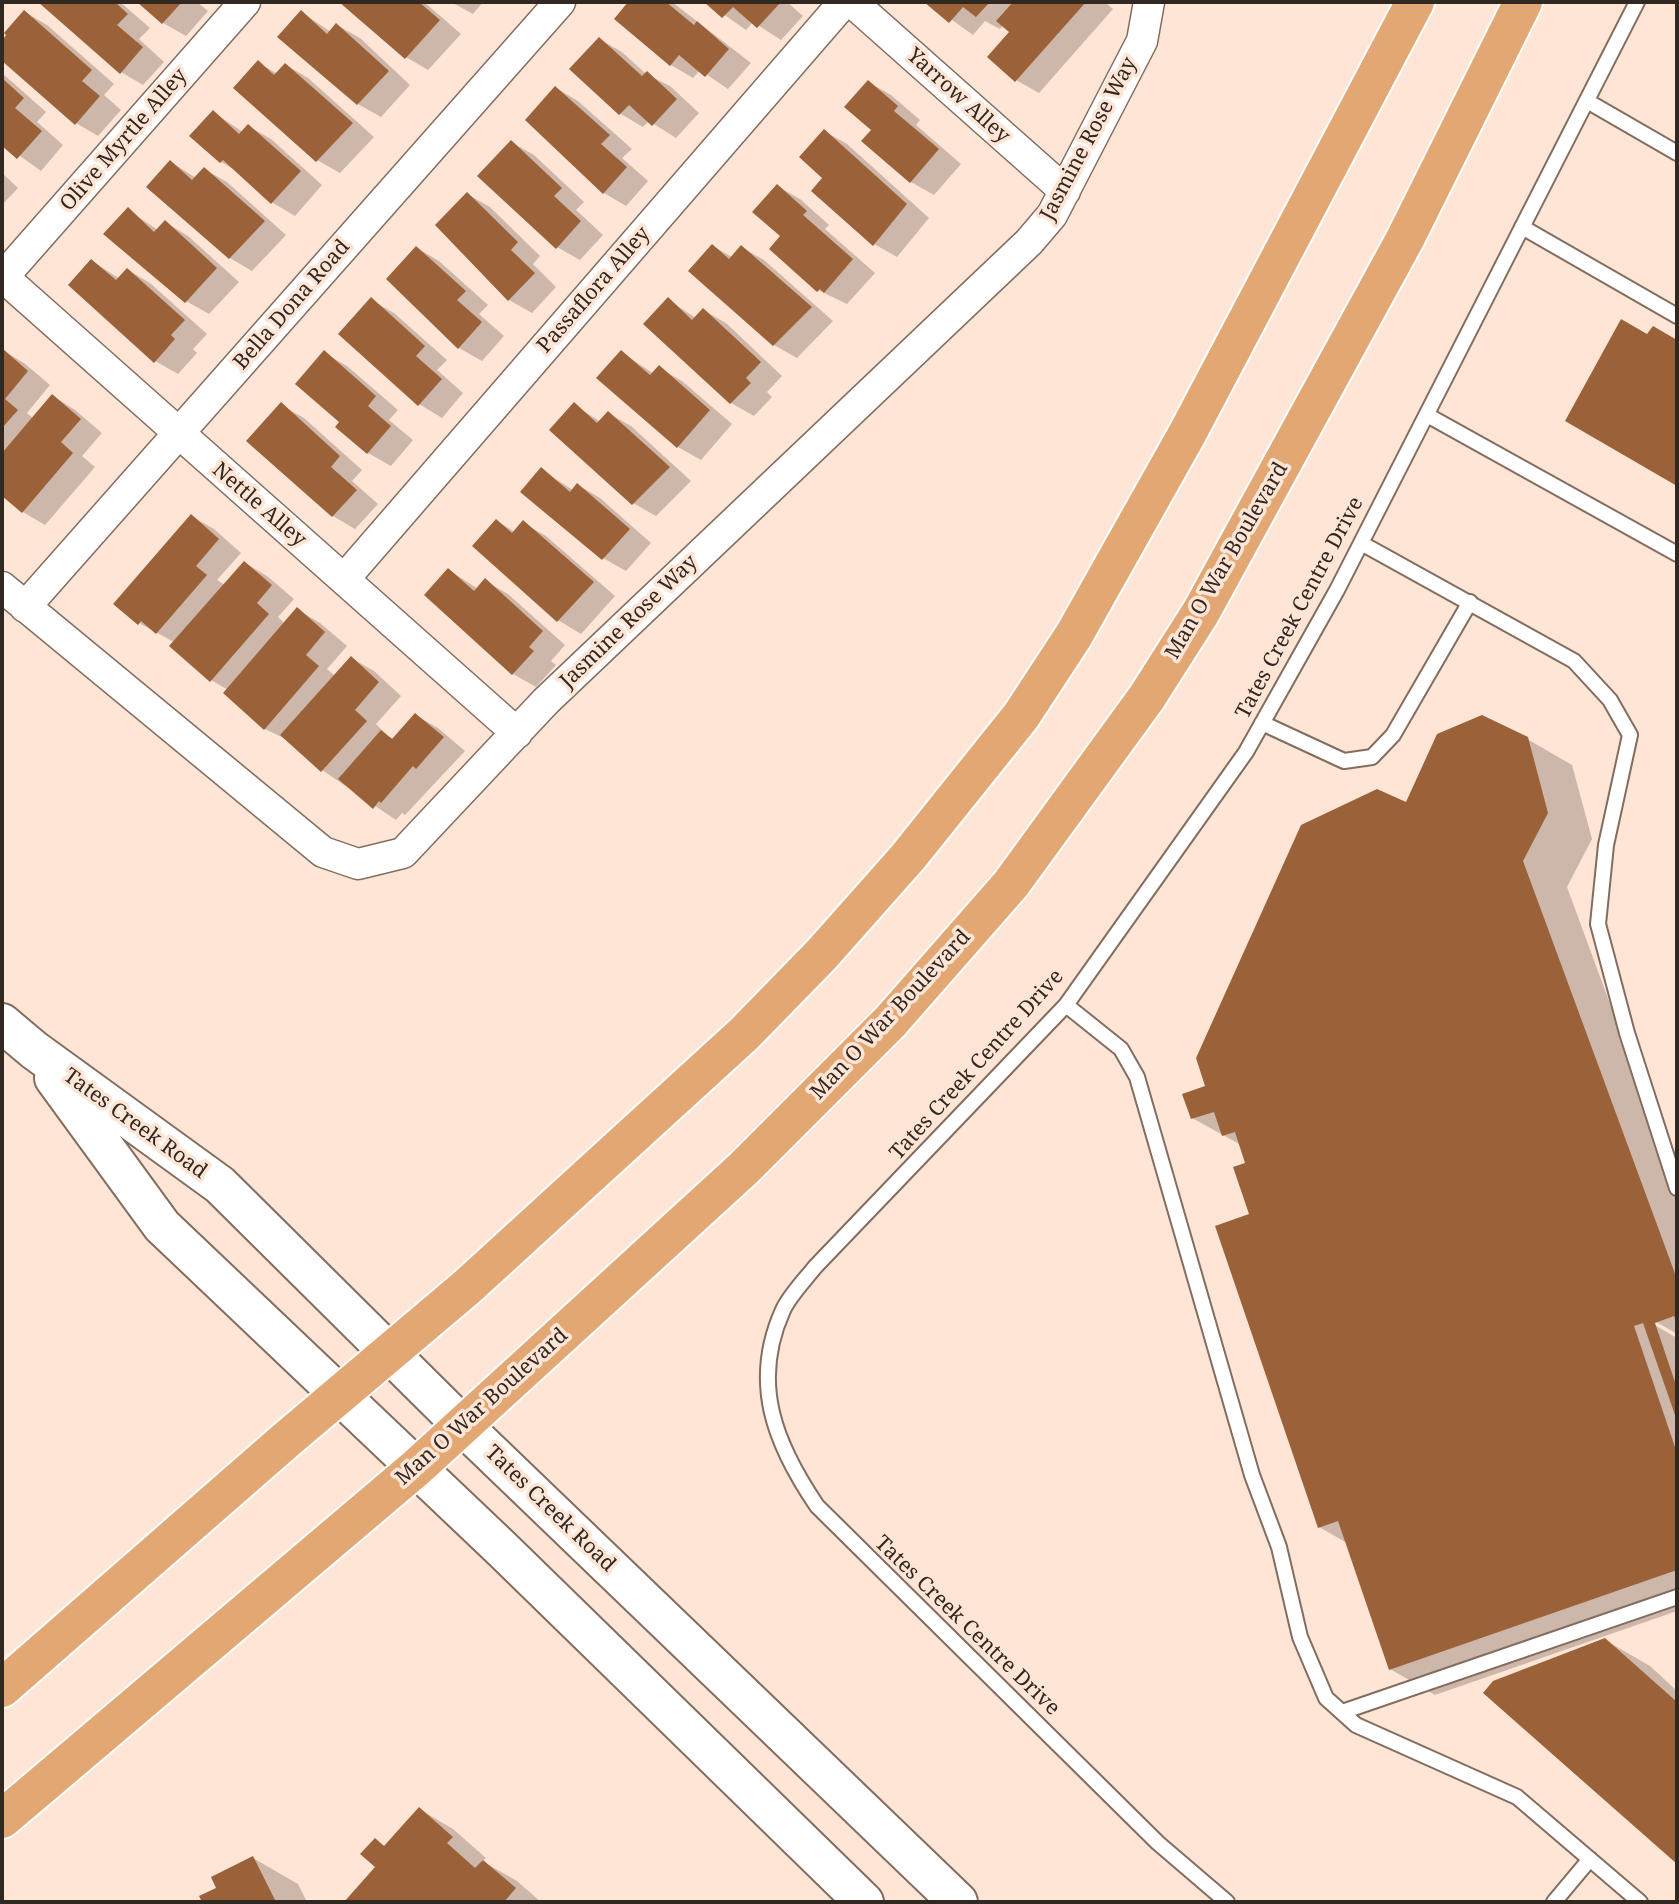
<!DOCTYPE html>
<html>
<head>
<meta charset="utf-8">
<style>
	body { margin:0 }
	#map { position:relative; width:1679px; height:1904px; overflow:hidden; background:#ffe5d5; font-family:"Noto Serif",serif }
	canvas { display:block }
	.frame { position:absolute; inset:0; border:4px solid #322822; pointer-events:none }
</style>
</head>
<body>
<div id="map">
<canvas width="1679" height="1904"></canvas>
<div class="frame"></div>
</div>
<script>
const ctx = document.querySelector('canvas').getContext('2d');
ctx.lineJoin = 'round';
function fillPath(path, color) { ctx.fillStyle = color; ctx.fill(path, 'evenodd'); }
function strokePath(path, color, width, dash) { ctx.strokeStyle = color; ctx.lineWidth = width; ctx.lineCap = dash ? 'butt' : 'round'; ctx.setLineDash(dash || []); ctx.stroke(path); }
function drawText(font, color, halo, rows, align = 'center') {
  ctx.font = font + ' "Noto Serif",serif'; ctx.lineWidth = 7; ctx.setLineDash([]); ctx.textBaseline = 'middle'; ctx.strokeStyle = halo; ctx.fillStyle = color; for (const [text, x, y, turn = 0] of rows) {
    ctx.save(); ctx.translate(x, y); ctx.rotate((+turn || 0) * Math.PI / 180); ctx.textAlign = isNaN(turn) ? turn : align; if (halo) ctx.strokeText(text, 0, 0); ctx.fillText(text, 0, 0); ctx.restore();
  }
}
fillPath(new Path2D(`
	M41,2h79l30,26 -11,11 25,23 -21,23 -22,-13z
	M139,2h58l11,9 -22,25 -23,-13z
	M342,2h82l37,32 -33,36 -22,-13z
	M451,2h32l-10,12z
	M631,2h41l79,61 -23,26 -28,-19 -7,8 -22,-13 -54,-46z
	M706,2h81l16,14 -22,24 -28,-18 -7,8z
	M927,2h178l8,7 -74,84 -23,-13 -4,-48 -8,-7 -4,4 -15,-8 -12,14z
	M25,12l22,13 67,59 -10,11 17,15 -23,26 -22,-13 -74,-65v-16z
	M301,12l30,20 6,-7 23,13 50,47 -29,32 -23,-13 -79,-67z
	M599,39l23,13 24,22 24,12 29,27 -23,25 -27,-17 -6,6 -22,-13 -49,-45z
	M258,63l20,11 8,-9 22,13 66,59 -34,36 -23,-13z
	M2,73l44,39 -9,10 26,23 -22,26 -39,-28z
	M868,82l23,13 29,25 -4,5 45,39 -27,31 -23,-13 -47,-41 9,-11z
	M556,88l22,13 54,48 -10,9 26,23 -22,25 -22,-13z
	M213,112l30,20 5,-6 23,13 51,46 -27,31 -22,-13 -33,-30 -19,-11z
	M824,131l23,13 82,74 -32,39 -23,-13 -49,-66z
	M511,142l23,13 50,47 -8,8 27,25 -23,25 -23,-13z
	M171,162l25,16 8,-9 23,13 59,53 -34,36 -22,-13z
	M2,173l16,15 -16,17z
	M777,186l23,13 29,26 -4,4 50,44 -28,31 -29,-14 -36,-54z
	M467,194l23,13 50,49 -7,8 23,23 -24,26 -23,-13z
	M128,210l30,20 7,-8 23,14 51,46 -30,32 -23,-13z
	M713,246l19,11 9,-10 23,13 69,61 -36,37 -23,-13z
	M417,248l22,13 49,44 -9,9 25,22 -22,25 -23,-13 -71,-69z
	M92,261l28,18 8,-9 22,13 57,51 -14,15 4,4 -19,21 -23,-13z
	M371,300l23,13 53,47 -10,10 26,23 -21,25 -23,-14z
	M668,300l28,18 7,-8 23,13 56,53 -15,16 5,5 -18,19 -23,-13z
	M1653,328l24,14v142l-109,-64z
	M2,350l22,13 26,22 -23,28 7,6 19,-23 22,14 27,23 -20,23 13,11 -50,58 -22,-13 -21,-18z
	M621,352l33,22 5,-6 23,13 50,43 -31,36 -23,-13 -79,-69z
	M324,353l23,13 51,44 -9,10 24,20 -22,26 -23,-13 -30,-27 3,-4z
	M281,405l23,13 58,52 -10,11 26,23 -23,25 -22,-13z
	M574,405l27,17 7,-9 23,13 60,55 -35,35 -23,-13z
	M541,470l32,20 5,-5 22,13 51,45 -25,28 -23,-13z
	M191,516l23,13 27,24 -24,27 8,5 20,-22 22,13 27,23 -16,18 7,7 13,-14 22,13 27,23 -20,23 8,7 16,-18 23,13 27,25 -25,28 12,12 6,3 21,-24 23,13 27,23 -60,64 -3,-2 -6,7 -74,-50 -34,-30 -23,-11 -37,-39 -17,-10 -37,-38 -35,-19z
	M497,521l18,11 8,-9 23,13 69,60 -34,38 -23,-14z
	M449,570l29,19 7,-8 23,13 57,51 -14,16 5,4 -20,22 -23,-13 -87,-79z
	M1527,739l45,26 20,74 -25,48 110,299v148l-29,-17 -2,3 31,18v273l-242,84 -45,-26 -43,-126 -28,-16 -68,-312 -3,-51 -7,-19 -49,-27 16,-31 199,-283z
	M1605,1640l45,26 27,25v171l-191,-170z
	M419,1809l34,20 33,29 -4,3 35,20 24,21h-195l32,-35 -3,-27 11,7z
	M253,1858l45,26 9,18h-103l-2,-5 17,-8z`), '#0003');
fillPath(new Path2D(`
	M38,2h77l13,12 -11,11 26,22 -23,27z
	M137,2h45l-20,22z
	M339,2h80l21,18 -35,39z
	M628,2h38l28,23 3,-4 32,28 -24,28 -26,-22 -9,11 -56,-47z
	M704,2h77l-24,26 -24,-21 -11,11z
	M924,2h66l-14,15 -13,-10 -14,16z
	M1013,2h73l-71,80 -28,-25 22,-25 -13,-11z
	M24,10l68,60 -10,11 18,15 -25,29 -73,-64v-20l4,-6 -2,-2z
	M301,10l26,24 9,-11 53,48 -32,34 -80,-68z
	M599,37l43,39 5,-5 30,28 -25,27 -23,-21 -10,10 -50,-46z
	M258,60l16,15 11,-12 68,60 -37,39 -83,-74z
	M2,78l22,20 -9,10 27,23 -25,28 -15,-13z
	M868,80l30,26 -4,5 45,38 -29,34 -49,-42 10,-11 -27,-23z
	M555,86l55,49 -9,9 26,23 -24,27 -78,-74z
	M213,110l26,24 9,-10 53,47 -30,33 -48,-44 -3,3 -31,-27z
	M824,129l83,75 -34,42 -62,-55 11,-13 -23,-21z
	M511,140l51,48 -8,8 27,25 -25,28 -79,-73z
	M170,160l22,20 12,-13 61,54 -36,38 -83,-72z
	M777,184l30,27 -4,4 50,44 -29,34 -4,-4 -3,3 -48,-43 11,-13 -28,-24z
	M467,192l51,50 -7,8 24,23 -27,28 -73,-76z
	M128,207l26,25 11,-12 52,48 -32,35 -82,-69z
	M712,244l17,15 12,-14 71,62 -39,39 -85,-75z
	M416,246l50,45 -9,9 25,22 -24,27 -72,-70z
	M91,259l25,21 11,-12 58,52 -14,15 4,4 -21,24 -86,-78z
	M371,297l54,49 -9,10 26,23 -24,27 -80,-72z
	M668,297l24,23 11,-12 58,54 -15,16 5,5 -21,21 -87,-80z
	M1621,319l26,15 6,-8 24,14v146l-112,-65z
	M2,348l26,23 -23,28 13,11 -16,18z
	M324,350l52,46 -8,10 23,20 -24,28 -32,-27 4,-5 -44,-38z
	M621,350l29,25 9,-10 51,45 -33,38 -81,-70z
	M52,394l29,25 -20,23 12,11 -51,60 -20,-17v-43z
	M281,402l59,54 -9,11 26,23 -25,27 -86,-76z
	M574,402l23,21 11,-12 62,56 -38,38 -83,-75z
	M541,467l29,25 7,-9 53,46 -28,31 -82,-68z
	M191,514l28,25 -23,27 11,9 -51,59 -15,-13 -3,4 -25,-21z
	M496,519l16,14 11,-13 71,62 -37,40 -85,-76z
	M244,561l28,24 -15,18 12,11 -59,68 -41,-36z
	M448,568l26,23 11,-13 58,53 -14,16 5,4 -22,24 -88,-80z
	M297,607l28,25 -19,23 13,11 -55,64 -41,-37z
	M351,656l28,26 -24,28 12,11 -46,51 -41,-37z
	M415,713l29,24 -28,32 -3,-3 -32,37 -2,-2 -6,8 -35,-30 43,-49 11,9z
	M1482,715l46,22 20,76 -25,48 154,418v44l-3,-7 -19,7 22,65v26l-2,1 -32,-92 -9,3 43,127v117l-288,100 -51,-149 -20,7 -103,-302 34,-12 -16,-47 12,-4 -10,-31 -13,4 -8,-24 -23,7 -9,-25 23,-8 -9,-28 105,-233 76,-36 29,13 31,-68z
	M1605,1638l72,64v162l-194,-171 10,-12z
	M419,1807l34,30 -6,6 28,25 8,-8 33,28 -12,14h-160l31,-35 -15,-13 15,-16 9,8z
	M253,1856l23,46h-74l-3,-6 17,-8 -5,-11z`), '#9b6139');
const lane = new Path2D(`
	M1587,101l90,52
	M1522,227l155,89
	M1427,415l250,139
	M1361,543l213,118 36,39 20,35 -24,110 -8,79 29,109 50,155
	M1262,723l82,38 28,-4 21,-22 77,-133
	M1066,1005l55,44 16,28 115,398 27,72 21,90 26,61 30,27 161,72 123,105
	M1342,1712l335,-115
	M1227,1902l-69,-59 -341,-337c-42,-62 -67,-123 -34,-196 7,-15 21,-29 32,-43l251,-262 180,-253 91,-162 300,-588
	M1554,1902l36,-43`);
const street = new Path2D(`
	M852,2l213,189
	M2,276l515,457
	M3,277l242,-275
	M345,578l499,-576
	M2,587l321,265 35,12 45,-11 143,-152 483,-459 23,-27 90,-174 7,-39
	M25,607l535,-605`);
const secondary = new Path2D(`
	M2,1023l32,27 186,135 243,241 495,476
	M54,1078l108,148 340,323 362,353`);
const primary = new Path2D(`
	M2,1688l284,-248 181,-153 277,-253 78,-80 86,-97 113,-141 53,-81 113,-201 228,-432
	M2,1819l414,-351 328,-300 146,-146 121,-138 136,-187 54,-85 204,-373 118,-237`);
strokePath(lane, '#836d5f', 18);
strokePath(street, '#836d5f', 33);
strokePath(secondary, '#836d5f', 42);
strokePath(primary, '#fff', 42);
strokePath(lane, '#fff', 14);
strokePath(street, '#fff', 30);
strokePath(secondary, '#fff', 38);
strokePath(primary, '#e3a774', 38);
drawText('21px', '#322822', '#ffe5d5', [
	["Yarrow Alley",958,96,42],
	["Jasmine Rose Way",1089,139,-62],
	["Olive Myrtle Alley",124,140,-49],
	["Passaflora Alley",594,290,-49],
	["Bella Dona Road",292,305,-49],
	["Nettle Alley",259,505,41],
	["Man O War Boulevard",1227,561,-60],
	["Tates Creek Centre Drive",1300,608,-62],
	["Jasmine Rose Way",629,622,-44],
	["Man O War Boulevard",891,1015,-47],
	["Tates Creek Centre Drive",977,1065,-48],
	["Tates Creek Road",135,1124,36],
	["Man O War Boulevard",482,1407,-42],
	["Tates Creek Road",550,1509,44],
	["Tates Creek Centre Drive",967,1626,44]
]);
</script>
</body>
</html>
